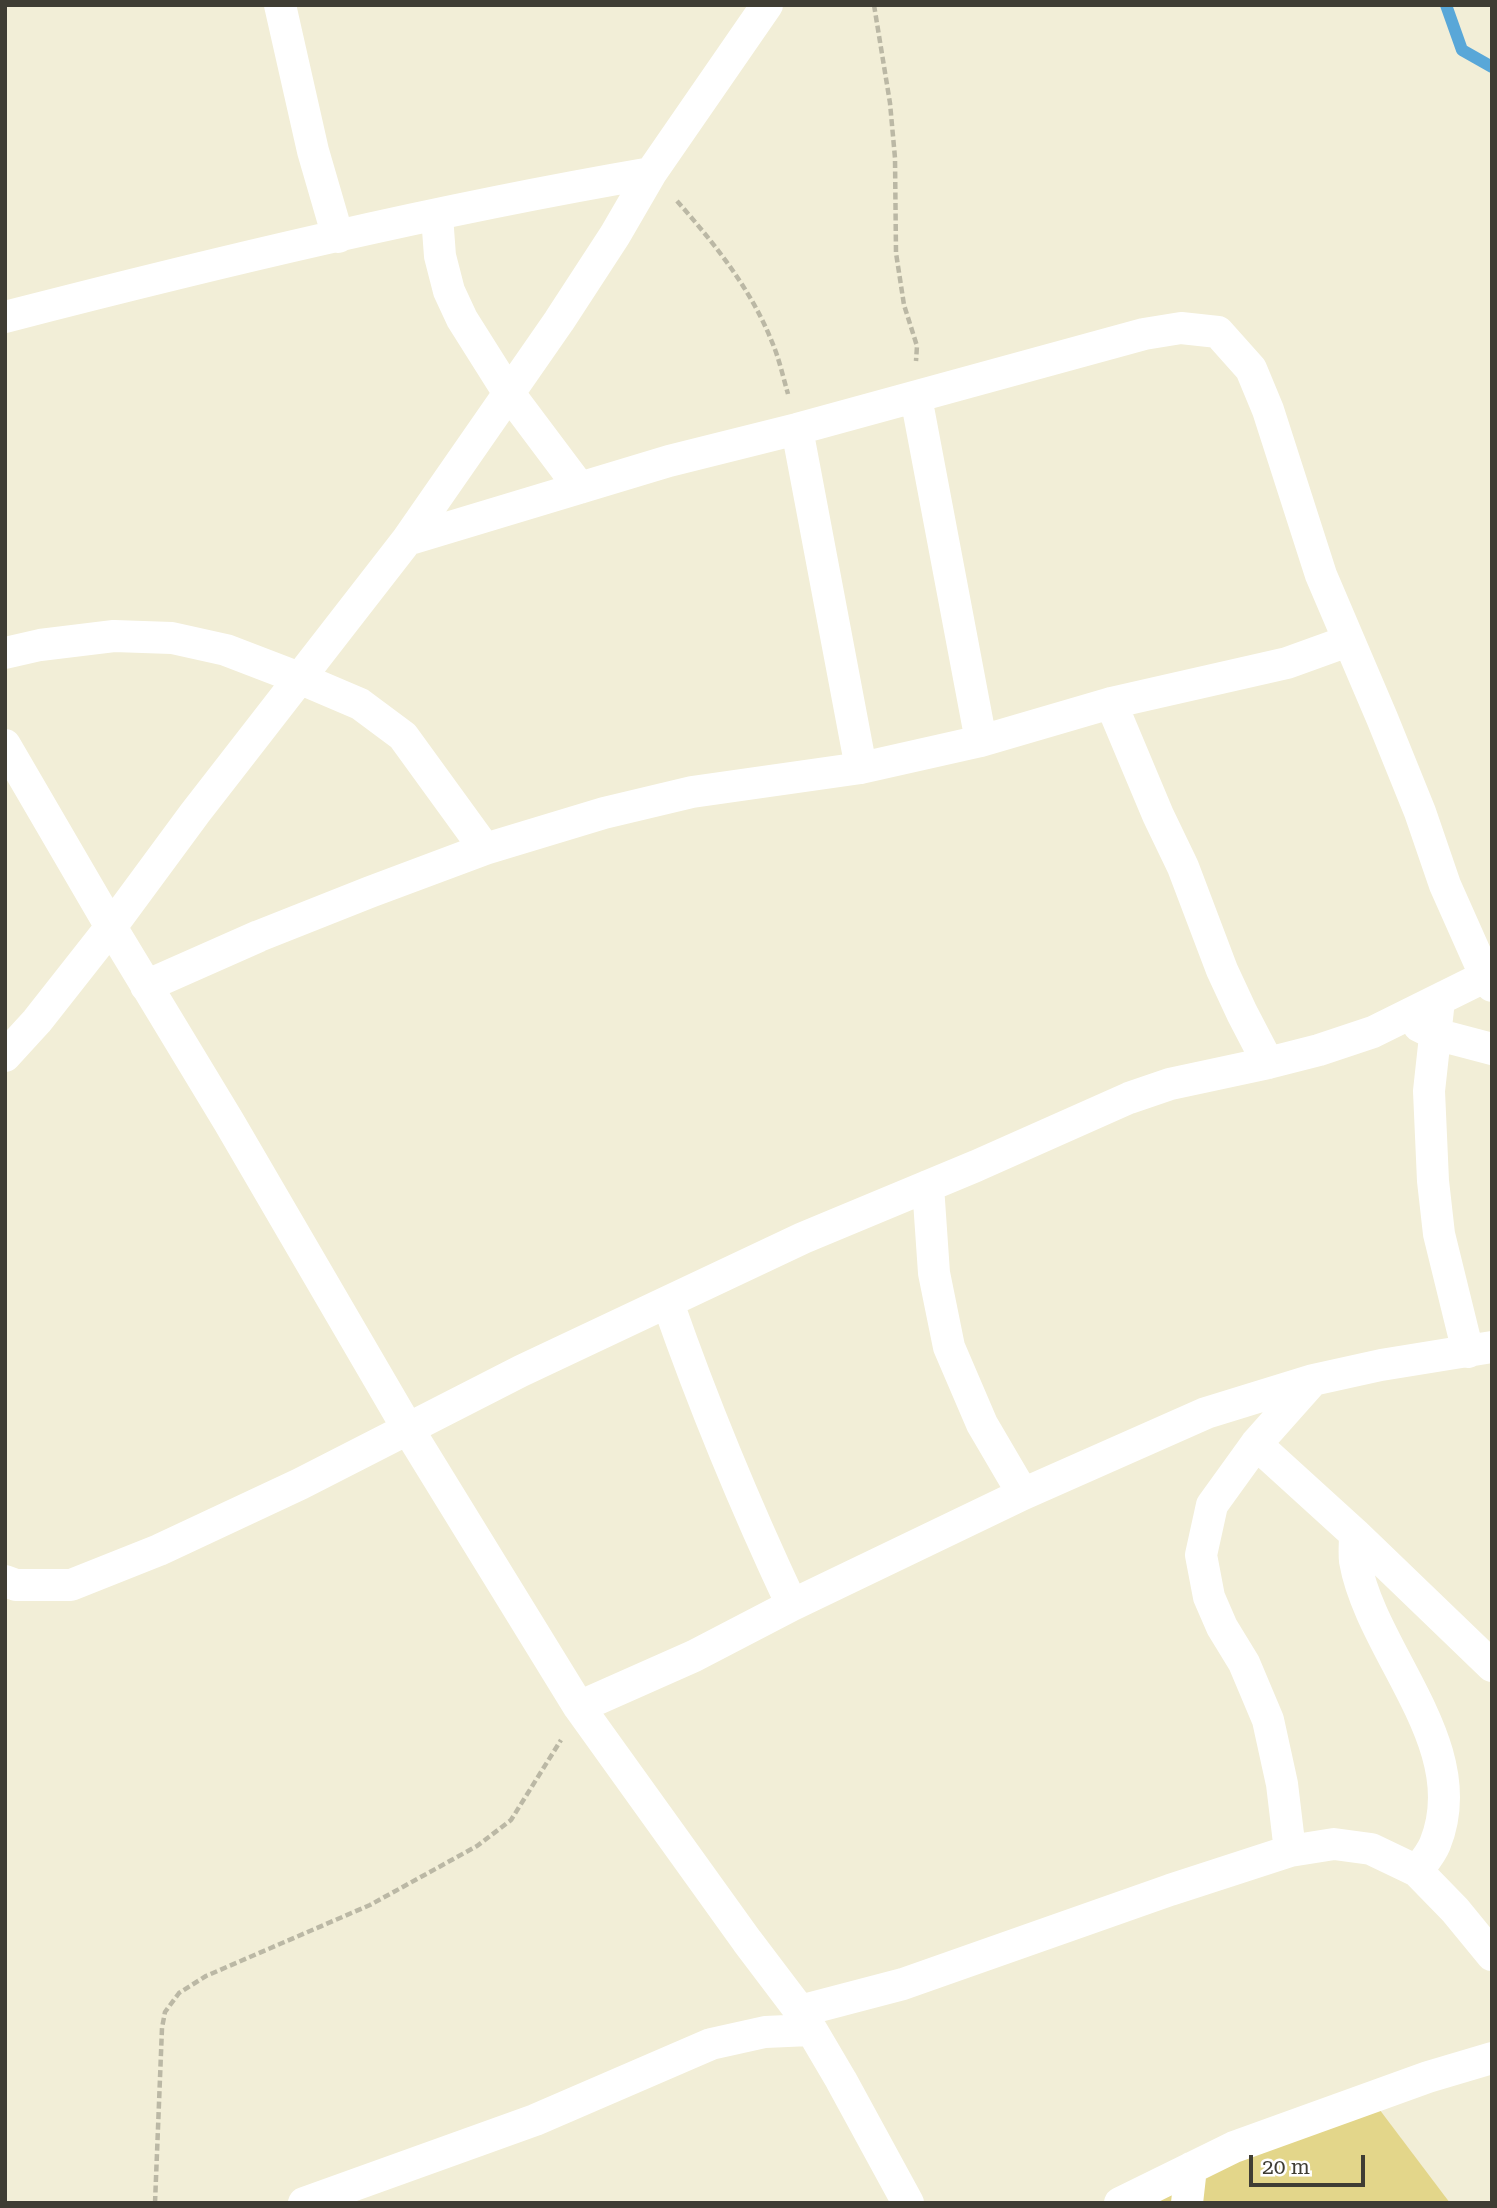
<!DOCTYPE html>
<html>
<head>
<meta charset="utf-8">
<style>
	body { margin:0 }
	#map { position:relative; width:1497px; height:2208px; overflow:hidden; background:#f2eed7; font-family:"Roboto Serif",serif }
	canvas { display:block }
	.frame { position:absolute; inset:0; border:7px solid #3f3d34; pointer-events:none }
	.scale { position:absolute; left:1249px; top:2155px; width:116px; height:32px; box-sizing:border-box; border:4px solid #3f3d34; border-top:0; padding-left:9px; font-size:21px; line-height:24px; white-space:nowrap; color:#3f3d34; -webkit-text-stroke:5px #fff; paint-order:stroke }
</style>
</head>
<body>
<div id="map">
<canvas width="1497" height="2208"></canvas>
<div class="frame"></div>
<div class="scale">20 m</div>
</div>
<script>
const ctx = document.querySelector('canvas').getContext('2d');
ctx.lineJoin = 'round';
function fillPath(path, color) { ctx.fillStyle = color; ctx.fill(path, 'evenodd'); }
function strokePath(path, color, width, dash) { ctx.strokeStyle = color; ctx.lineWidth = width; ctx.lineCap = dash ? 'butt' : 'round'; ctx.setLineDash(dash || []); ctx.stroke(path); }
fillPath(new Path2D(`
	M1364,2089l86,114h-318z`), '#e3d68a');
strokePath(new Path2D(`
	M1446,5l16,45 30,17`), '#59a7d8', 12);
strokePath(new Path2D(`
	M874,5l16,98 5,55 1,95 8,52 13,41 -1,15
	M677,201c37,42 74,88 95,141 7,16 11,35 16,52
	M155,2203l7,-175 3,-16 14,-19 27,-17 164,-71 107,-59 34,-26 50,-80`), '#bbb8a5', 4.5, [7, 3.5]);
strokePath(new Path2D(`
	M280,5l33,146 25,86
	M437,216l3,40 9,35 13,28 46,73 72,96
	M5,317c213,-55 430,-107 646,-144
	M916,397l65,344
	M797,429l64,339
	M407,540l262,-79 128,-32 347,-95 37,-6 37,4 33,37 17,41 53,165 61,143 38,94 25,73 40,90 7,11
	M5,653l35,-8 74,-9 58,2 54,12 73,28 61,26 43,32 82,113
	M1111,703l47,112 25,52 39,103 20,43 26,50
	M5,745l106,182 118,195 179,307 171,278 168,234 53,70 103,-27 267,-94 120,-39 44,-7 37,5 46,22 38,39 37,45
	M146,986l113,-50 111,-44 115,-43 119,-36 88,-21 169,-24 120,-27 130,-38 176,-40 61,-22
	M1439,1000l-10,91 4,90 6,53 29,118
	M1419,1026l16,8 57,15
	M5,1056l32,-35 74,-94 84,-114 212,-273 152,-219 56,-86 36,-62 116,-168
	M928,1186l6,87 15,74 33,77 41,70
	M668,1303c36,103 78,204 124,302
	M1256,1444l99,90 137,132
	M1355,1534c0,9 -1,19 0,27 16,92 120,185 80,283 -4,10 -12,19 -18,27
	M5,1581l11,4h55l88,-35 141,-66 221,-113 282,-133 173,-72 153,-68 41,-14 98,-21 51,-13 54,-18 119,-59
	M579,1707l115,-51 98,-51 231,-111 183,-81 107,-33 68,-15 111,-18
	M1290,1851l-8,-67 -14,-64 -24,-57 -22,-36 -13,-30 -8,-42 11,-50 44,-61 56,-63
	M801,2012l40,68 67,123
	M304,2203l231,-83 176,-76 54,-12 45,-2
	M1120,2203l114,-56 194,-70 64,-19
	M1187,2203l4,-35`), '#fff', 32);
</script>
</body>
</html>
